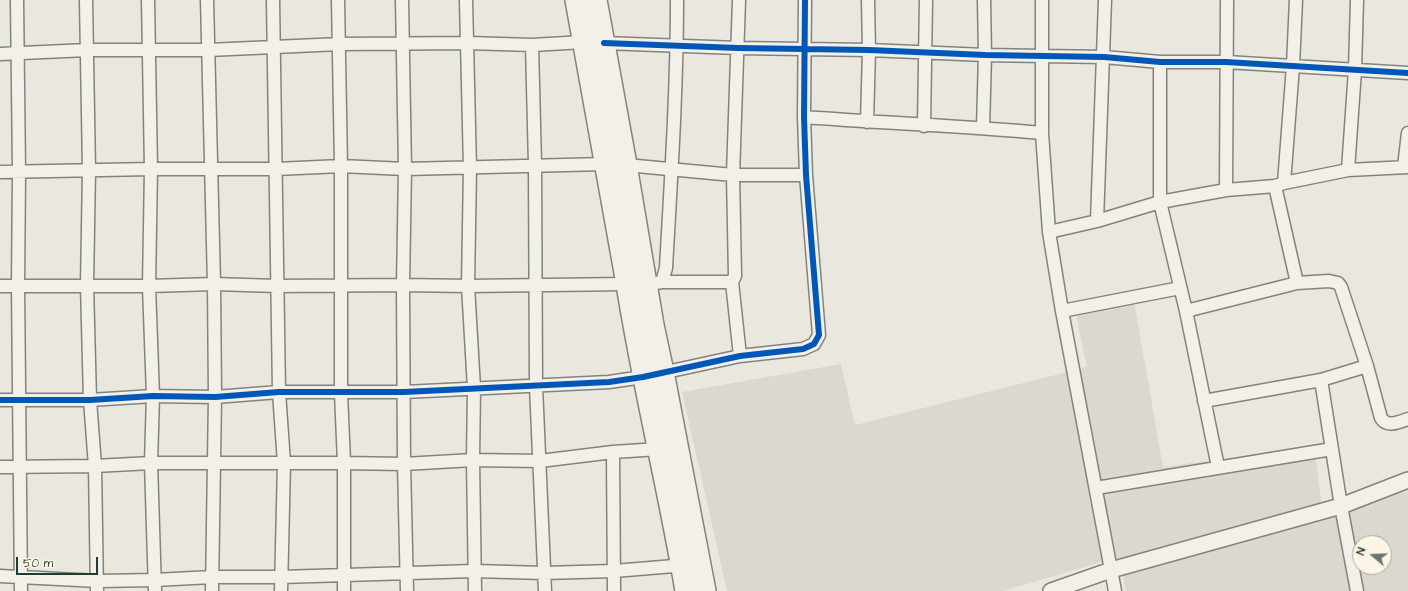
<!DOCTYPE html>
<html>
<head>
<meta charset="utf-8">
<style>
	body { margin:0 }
	#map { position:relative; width:1408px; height:591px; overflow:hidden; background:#eae7df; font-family:"Architects Daughter",sans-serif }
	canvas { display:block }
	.north { position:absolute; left:1352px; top:535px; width:40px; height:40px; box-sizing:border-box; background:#fcf5e5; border:1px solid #a4ab9e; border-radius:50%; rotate:289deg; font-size:11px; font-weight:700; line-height:16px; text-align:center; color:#1f3d34 }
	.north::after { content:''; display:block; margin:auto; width:14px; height:18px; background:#667870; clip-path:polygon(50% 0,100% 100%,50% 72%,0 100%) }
	.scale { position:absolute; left:16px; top:557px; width:82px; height:18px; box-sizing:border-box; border:2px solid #1f3d34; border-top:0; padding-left:5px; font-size:12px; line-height:14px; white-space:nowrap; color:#1f3d34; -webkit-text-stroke:3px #fcf5e5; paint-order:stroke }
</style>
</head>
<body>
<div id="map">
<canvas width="1408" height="591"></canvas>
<div class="north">N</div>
<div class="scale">50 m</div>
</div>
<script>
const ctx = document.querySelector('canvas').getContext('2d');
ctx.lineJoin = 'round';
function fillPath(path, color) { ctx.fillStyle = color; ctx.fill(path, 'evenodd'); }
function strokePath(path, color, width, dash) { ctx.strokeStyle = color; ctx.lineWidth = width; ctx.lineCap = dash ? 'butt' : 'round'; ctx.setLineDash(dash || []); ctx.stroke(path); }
fillPath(new Path2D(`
	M1134,301l29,166 151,-21 9,68 85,-23v100h-282l-7,-34 -116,34h-276l-45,-199 159,-28 14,61 232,-58 -11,-52zM1360,543h24v24h-24z`), '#dbd9cf');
const minor = new Path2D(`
	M17,0l2,172 -1,114 3,305
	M86,0l3,170 -2,115 3,115 5,66 2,125
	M148,0l3,169 -2,117 4,110 -2,67 4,128
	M207,0l7,284 1,113 -3,194
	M273,0l6,392 5,71 -3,128
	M338,0l3,166v227l3,70v128
	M402,0l3,169 -2,116 1,179 3,127
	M466,0l4,168 -2,118 6,102 -1,72 2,131
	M739,0l-6,175 2,101 -3,6 8,74
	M1042,0v133l7,99 13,79 53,280
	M604,43l134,5 131,2 116,5 119,2 56,5h66l182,11
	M532,45l3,120 1,221 9,205
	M0,54l87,-4h121l132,-6 128,-1 64,2 52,-3
	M1160,62v140l26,109 32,156
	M804,117c80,6 159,9 238,16
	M867,122l2,-72 -1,-50
	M924,126l2,-126
	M983,128l2,-73 -1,-55
	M626,165l107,10h73
	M1404,167l4,-34
	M1348,170l7,-100 2,-70
	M0,172l151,-3h125l65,-3 64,3 200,-5
	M1284,183l9,-117 3,-66
	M1275,186l22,97
	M1226,190l1,-190
	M1097,221l8,-221
	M1049,232l48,-11 63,-19 66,-12 49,-4 9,-3 64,-13 60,-3
	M662,282l4,-14c5,-89 11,-179 11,-268
	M655,283l7,-1h70
	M0,286h149l65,-2 63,2 126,-1 65,1 159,-2
	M1062,311l118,-23
	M1186,311l111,-28 32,-2 9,2 3,4 26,79 14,52c6,10 18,4 27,1
	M1321,380l20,126 16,85
	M0,400h90l63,-4 62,1 64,-5h125l205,-10 34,-5 97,-21 63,-7 11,-5 5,-9 -13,-160 -2,-58 1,-117
	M1204,401l117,-21 46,-14
	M613,452l1,139
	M0,467l95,-1 56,-3h193l60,1 69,-4 67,1 73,-9 46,-3
	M1096,488l236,-39
	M0,576l98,5 57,-1 57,-3h69l193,-6 70,2 70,-2 72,-6`);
const tertiary = new Path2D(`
	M1051,591l60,-21 230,-64 67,-26`);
const trunk = new Path2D(`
	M576,0l51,284c16,103 42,204 59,307
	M596,0l30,165 27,160 10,47 42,219`);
strokePath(minor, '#80847f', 15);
strokePath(tertiary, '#80847f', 18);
strokePath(trunk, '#80847f', 24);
strokePath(minor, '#f3f0ea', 12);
strokePath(tertiary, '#f3f0ea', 15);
strokePath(trunk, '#f3f0ea', 21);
strokePath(new Path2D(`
	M604,43l134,5 131,2 116,5 119,2 56,5h66l182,11
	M0,400h90l63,-4 62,1 64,-5h125l205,-10 34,-5 97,-21 63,-7 11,-5 5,-9 -13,-160 -2,-58 1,-117`), '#0057b8', 6);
</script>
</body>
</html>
